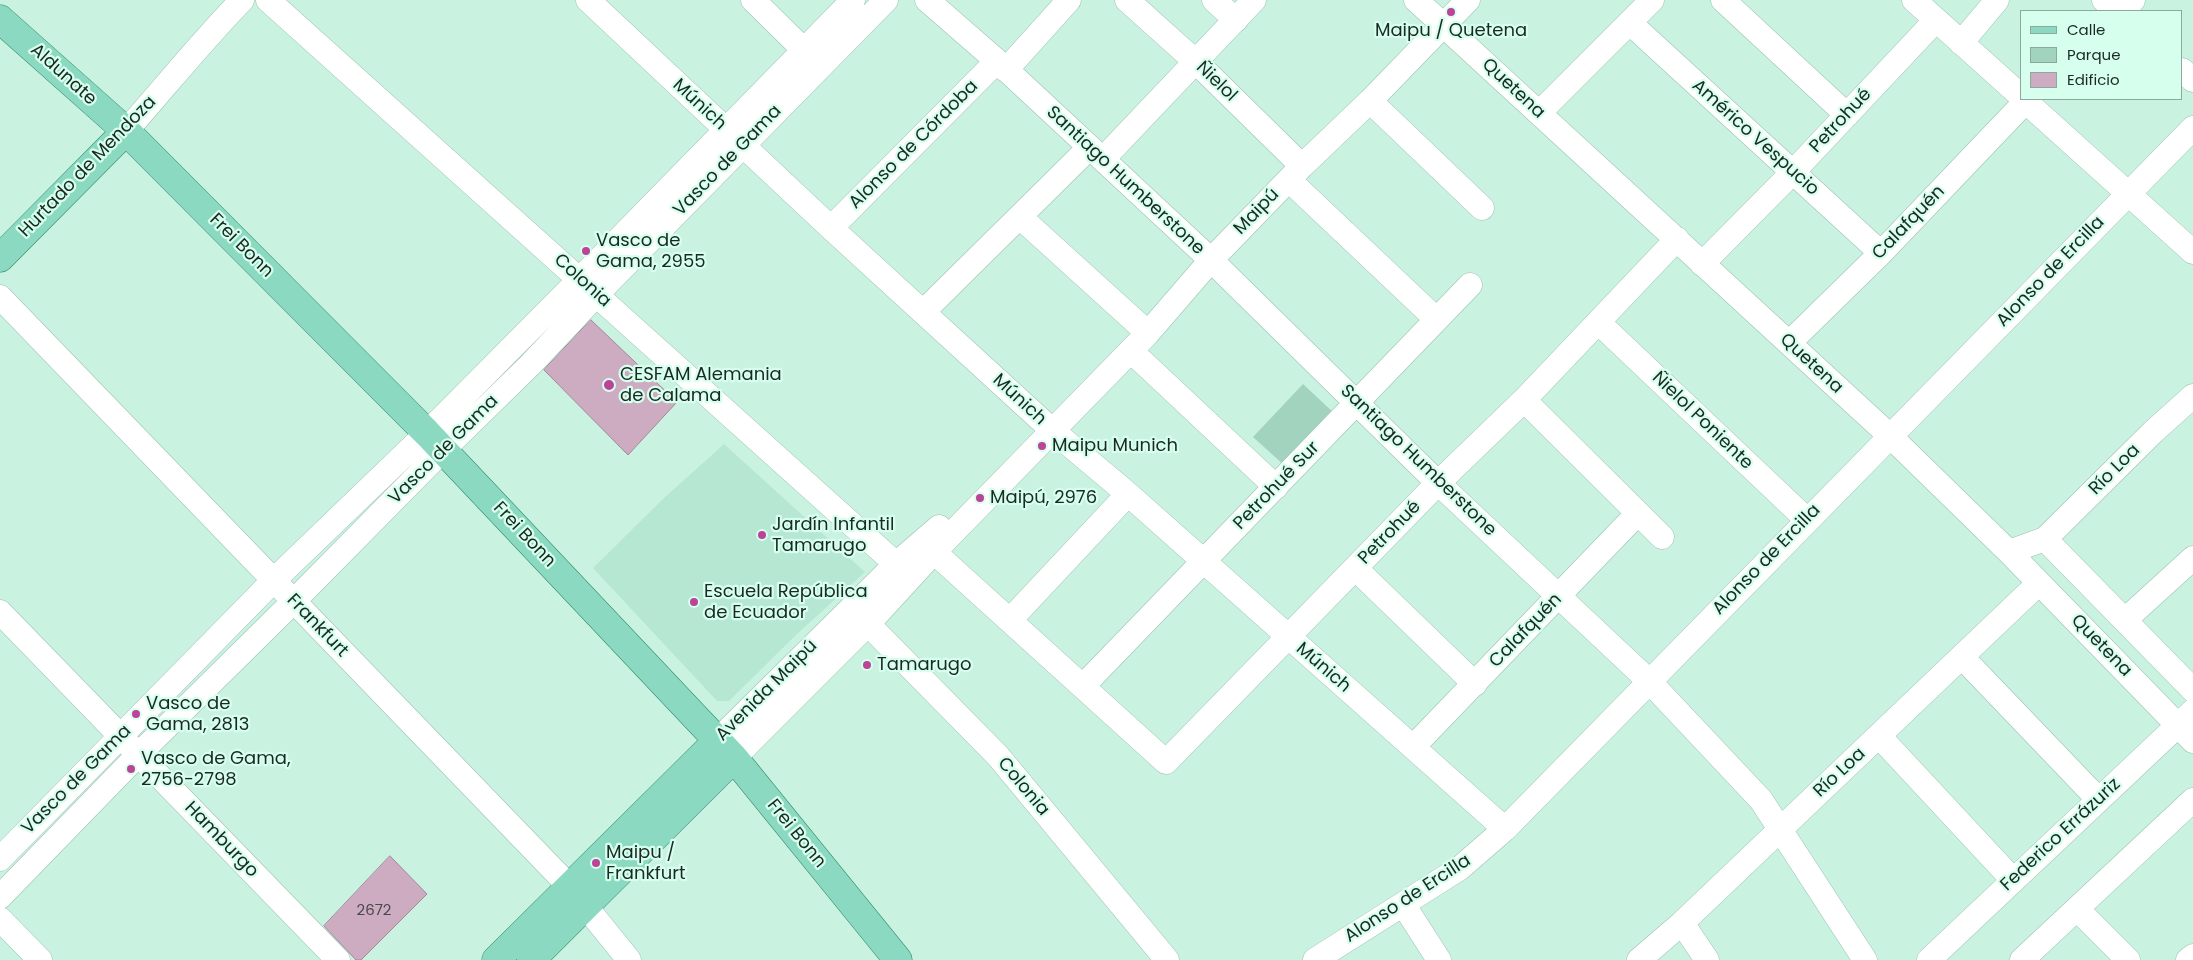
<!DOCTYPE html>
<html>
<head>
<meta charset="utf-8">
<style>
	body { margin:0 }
	#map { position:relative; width:2193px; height:960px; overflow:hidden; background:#c9f2e1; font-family:Poppins,sans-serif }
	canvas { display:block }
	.legend { position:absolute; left:2020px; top:10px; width:162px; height:90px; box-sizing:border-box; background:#d6ffee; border:1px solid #8ba99d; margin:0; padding:6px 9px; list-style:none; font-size:15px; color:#1a2923 }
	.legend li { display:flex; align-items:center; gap:10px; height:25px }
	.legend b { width:25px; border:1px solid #8ba99d }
</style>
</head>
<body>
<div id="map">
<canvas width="2193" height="960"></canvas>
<ul class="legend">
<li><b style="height:6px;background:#8cd9c1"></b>Calle</li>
<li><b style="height:14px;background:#a1d3bf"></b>Parque</li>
<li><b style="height:14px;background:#cdabc0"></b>Edificio</li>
</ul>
</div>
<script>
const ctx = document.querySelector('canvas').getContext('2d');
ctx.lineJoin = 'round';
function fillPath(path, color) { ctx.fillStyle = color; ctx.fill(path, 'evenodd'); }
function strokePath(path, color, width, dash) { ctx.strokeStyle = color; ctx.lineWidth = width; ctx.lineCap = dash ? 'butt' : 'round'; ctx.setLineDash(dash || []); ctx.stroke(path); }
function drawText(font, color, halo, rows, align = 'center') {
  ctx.font = font + ' Poppins,sans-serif'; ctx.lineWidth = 4.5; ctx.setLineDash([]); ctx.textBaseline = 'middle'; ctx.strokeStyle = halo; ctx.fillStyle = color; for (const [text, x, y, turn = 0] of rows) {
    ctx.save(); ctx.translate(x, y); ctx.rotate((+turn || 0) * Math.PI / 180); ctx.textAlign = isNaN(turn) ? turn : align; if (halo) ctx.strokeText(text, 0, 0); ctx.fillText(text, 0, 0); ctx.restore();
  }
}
fillPath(new Path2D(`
	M724,444l141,128 -69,63 -67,66h-12l-124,-133 71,-70z`), '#b6e7d3');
fillPath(new Path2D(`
	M1303,384l32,30 -50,52 -32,-29z`), '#a1d3bf');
const building = new Path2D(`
	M591,320l86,82 -49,53 -84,-85z
	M390,856l37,38 -66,66h-5l-32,-34z`);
fillPath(building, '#cdabc0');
strokePath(building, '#a6869a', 1);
const minor = new Path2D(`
	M268,0l628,564
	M588,0l243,228 222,203 75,63 377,335
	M753,0l52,51
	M927,0l70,61 214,199 227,223 211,198 112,119 104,160
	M1127,0l68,61 107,105
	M1214,0l22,20
	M1416,0l474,436 119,116 184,189
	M1723,0l124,115
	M1914,0l108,97
	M2104,0l12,11
	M2122,11l11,-11
	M1630,23l251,230
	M1961,43l36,-43
	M1006,70l63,-70
	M2182,70l11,10
	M2023,99l170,153
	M1370,101l112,107
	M1539,113l113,-113
	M126,131c39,-44 75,-89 116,-131
	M1103,159l151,-159
	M1289,180l147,139
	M1020,217l128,116
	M831,228l166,-167
	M1702,264l91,-92 143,-152
	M0,297l570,590 59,73
	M924,311l165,-163
	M1598,322l209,198
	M1789,343l92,-90 145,-152
	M1131,351l145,136
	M1524,400l138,137
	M2045,539l148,151
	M934,552l232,210 272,-279 86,-83 153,-161
	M2009,552l36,-13 108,-107 40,-36
	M1355,568l120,116
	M0,612l338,348
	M1010,620l118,-126
	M2125,620l68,-62
	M868,624l130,132 169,204
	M1962,657l136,142
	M1083,686l387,-401
	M1879,736l134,144
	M718,740l178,-176 43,-37
	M1413,747l225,-234
	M734,758l134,-134 66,-72 214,-219 63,-73 91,-94 68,-65 98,-101
	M0,859l273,-278 154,-148 153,-154 273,-279
	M0,897l138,-142 155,-153 150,-152 88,-86 66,-70 289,-294
	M1403,904l36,56
	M2077,909l51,51
	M0,919l40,41
	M1682,923l25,37
	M1315,960l145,-92 45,-39 688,-701
	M1639,960l43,-37 357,-340
	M1929,960l264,-249
	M2022,960l171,-160
	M2188,960l5,-4`);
const major = new Path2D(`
	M0,19l126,112 301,302 307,325 164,202
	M0,258l126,-127
	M496,960l222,-220
	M531,960l203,-202`);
strokePath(minor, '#9bc2b2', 25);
strokePath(major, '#328a6e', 29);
strokePath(minor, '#fff', 24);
strokePath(major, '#8cd9c1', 28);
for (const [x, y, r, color] of [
	[1451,12,5,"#bb4398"],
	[586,251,5,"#bb4398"],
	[609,385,6,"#bb4398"],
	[1042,446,5,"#bb4398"],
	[980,498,5,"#bb4398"],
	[762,535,5,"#bb4398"],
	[694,602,5,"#bb4398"],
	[867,665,5,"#bb4398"],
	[136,714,5,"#bb4398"],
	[131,769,5,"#bb4398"],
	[596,863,5,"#bb4398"]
]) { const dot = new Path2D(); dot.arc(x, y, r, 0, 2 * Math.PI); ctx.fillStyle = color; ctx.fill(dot); strokePath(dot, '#d6ffee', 2); }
drawText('15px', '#474a4a', null, [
	["2672",374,911]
]);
drawText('18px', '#1a2923', '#d6ffee', [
	["Maipu / Quetena",1451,31,"center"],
	["Vasco de",596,241],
	["Gama, 2955",596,262],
	["CESFAM Alemania",620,375],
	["de Calama",620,396],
	["Maipu Munich",1052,446],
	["Maipú, 2976",990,498],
	["Jardín Infantil",772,525],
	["Tamarugo",772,546],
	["Escuela República",704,592],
	["de Ecuador",704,613],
	["Tamarugo",877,665],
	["Vasco de",146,704],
	["Gama, 2813",146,725],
	["Vasco de Gama,",141,759],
	["2756-2798",141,780],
	["Maipu /",606,853],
	["Frankfurt",606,874]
], 'left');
drawText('18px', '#1a2923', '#d6ffee', [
	["Aldunate",63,75,42],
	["Ñielol",1216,82,44],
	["Quetena",1513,89,43],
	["Múnich",699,105,43],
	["Petrohué",1841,121,-47],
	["Américo Vespucio",1755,138,42],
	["Alonso de Córdoba",914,145,-45],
	["Vasco de Gama",728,161,-46],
	["Hurtado de Mendoza",88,167,-46],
	["Santiago Humberstone",1125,181,43],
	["Maipú",1257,212,-46],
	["Calafquén",1909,223,-46],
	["Frei Bonn",241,246,45],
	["Alonso de Ercilla",2051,272,-46],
	["Colonia",582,281,42],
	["Quetena",1811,364,43],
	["Múnich",1019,400,43],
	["Ñielol Poniente",1702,421,44],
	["Vasco de Gama",444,450,-45],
	["Santiago Humberstone",1418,461,44],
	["Río Loa",2115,470,-45],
	["Petrohué Sur",1277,486,-46],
	["Petrohué",1390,533,-46],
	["Frei Bonn",524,535,47],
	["Alonso de Ercilla",1767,560,-46],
	["Frankfurt",317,626,46],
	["Calafquén",1526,631,-46],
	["Quetena",2101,646,46],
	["Múnich",1323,668,41],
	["Avenida Maipú",767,691,-45],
	["Río Loa",1840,773,-43],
	["Vasco de Gama",77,780,-45],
	["Colonia",1023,787,50],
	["Frei Bonn",796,834,51],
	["Federico Errázuriz",2061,835,-43],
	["Hamburgo",221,840,46],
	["Alonso de Ercilla",1408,899,-33]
]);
</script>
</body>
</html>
